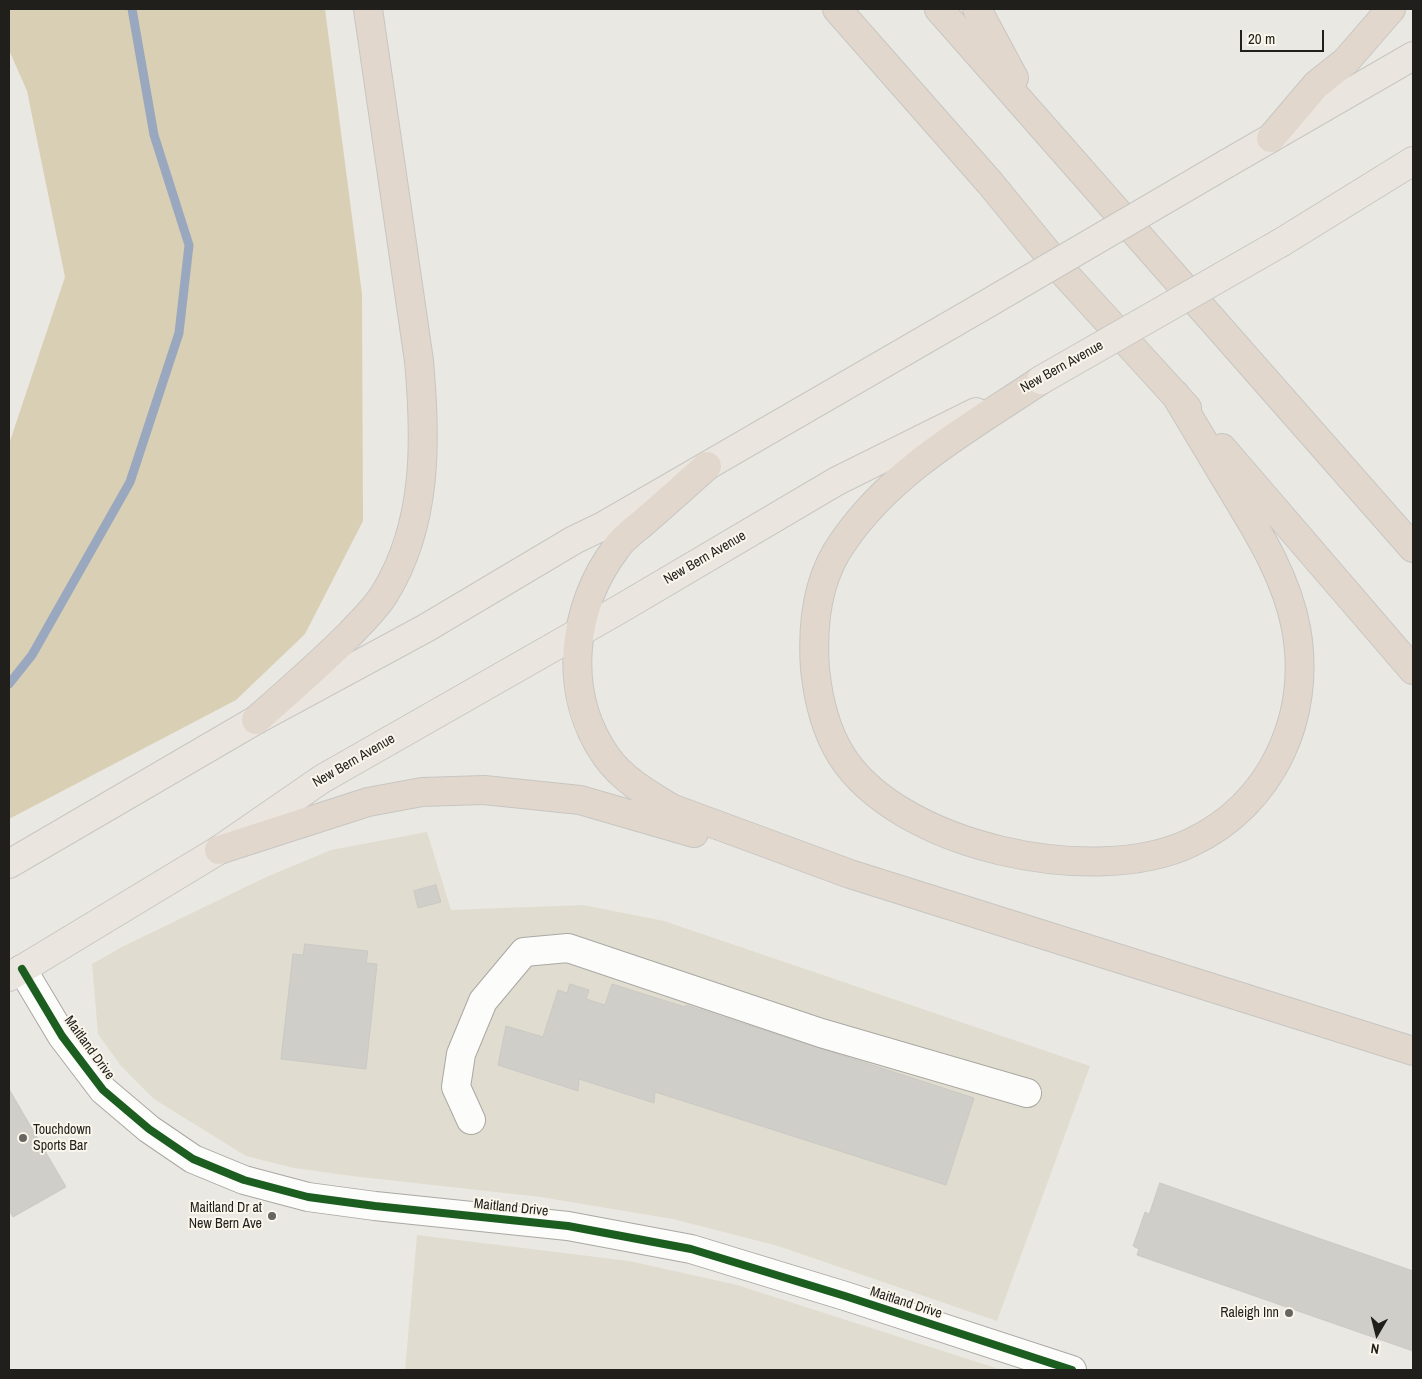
<!DOCTYPE html>
<html>
<head>
<meta charset="utf-8">
<style>
	body { margin:0 }
	#map { position:relative; width:1422px; height:1379px; overflow:hidden; background:#eae8e2; font-family:"Archivo Narrow",sans-serif }
	canvas { display:block }
	.frame { position:absolute; inset:0; border:10px solid #201f1b; pointer-events:none }
	.north { position:absolute; left:1352px; top:1309px; width:50px; height:50px; -webkit-text-stroke:4px #fbf6eb; paint-order:stroke; rotate:188deg; font-size:14px; font-weight:700; line-height:20px; text-align:center; color:#201f1b }
	.north::after { content:''; display:block; margin:auto; width:18px; height:22px; background:#201f1b; clip-path:polygon(50% 0,100% 100%,50% 72%,0 100%) }
	.scale { position:absolute; left:1240px; top:30px; width:84px; height:22px; box-sizing:border-box; border:2px solid #201f1b; border-top:0; padding-left:6px; font-size:15px; line-height:18px; white-space:nowrap; color:#201f1b; -webkit-text-stroke:4px #fbf6eb; paint-order:stroke }
</style>
</head>
<body>
<div id="map">
<canvas width="1422" height="1379"></canvas>
<div class="frame"></div>
<div class="north">N</div>
<div class="scale">20 m</div>
</div>
<script>
const ctx = document.querySelector('canvas').getContext('2d');
ctx.lineJoin = 'round';
function fillPath(path, color) { ctx.fillStyle = color; ctx.fill(path, 'evenodd'); }
function strokePath(path, color, width, dash) { ctx.strokeStyle = color; ctx.lineWidth = width; ctx.lineCap = dash ? 'butt' : 'round'; ctx.setLineDash(dash || []); ctx.stroke(path); }
function drawText(font, color, halo, rows, align = 'center') {
  ctx.font = font + ' "Archivo Narrow",sans-serif'; ctx.lineWidth = 4; ctx.setLineDash([]); ctx.textBaseline = 'middle'; ctx.strokeStyle = halo; ctx.fillStyle = color; for (const [text, x, y, turn = 0] of rows) {
    ctx.save(); ctx.translate(x, y); ctx.rotate((+turn || 0) * Math.PI / 180); ctx.textAlign = isNaN(turn) ? turn : align; if (halo) ctx.strokeText(text, 0, 0); ctx.fillText(text, 0, 0); ctx.restore();
  }
}
fillPath(new Path2D(`
	M427,832l24,78 132,-5 81,16 426,145 -93,255 -219,-75 -105,-27 -132,-22 -189,-21 -58,-8 -48,-12 -92,-57 -33,-33 -23,-32 -6,-70 30,-17 142,-69 67,-28z
	M417,1235l212,26 108,24 265,85h-597z`), '#e0dccf');
fillPath(new Path2D(`
	M9,9h316l37,285 1,227 -58,113 -69,66 -227,119v-375l56,-167 -38,-186 -18,-41z`), '#d8cfb5');
strokePath(new Path2D(`
	M9,684l23,-29 98,-173 49,-149 10,-88 -35,-110 -22,-126`), '#9aa8bf', 9);
const building = new Path2D(`
	M436,885l5,17 -23,6 -4,-17z
	M305,944l63,7 -2,12 11,1 -11,105 -85,-10 12,-105 10,1z
	M570,984l19,6 -3,9 19,6 7,-21 73,23 1,-2 288,93 -28,87 -291,-93 -1,11 -75,-24 -1,12 -80,-26 8,-39 37,11 15,-47 9,3z
	M9,1089l57,98 -53,30 -4,-7z
	M1160,1183l253,88v80l-276,-96 2,-6 -6,-3 12,-34 4,2z`);
fillPath(building, '#d0cec9');
strokePath(building, '#cbc9c4', 1);
const minor = new Path2D(`
	M22,969l40,67 41,54 46,39 44,30 51,21 64,17 67,9 193,20 123,23 154,47 227,74
	M471,1120l-15,-33 5,-33 22,-53 41,-49 44,-4 253,85 206,60`);
const major = new Path2D(`
	M1226,164l187,-108
	M1282,242l131,-81
	M9,864l247,-144 170,-92 148,-88 29,-14 375,-217
	M9,977l210,-127 103,-71 298,-170 217,-128 139,-69`);
const highway = new Path2D(`
	M837,9l153,174 73,89 124,136
	M939,9l474,539
	M977,9l37,69
	M1271,138l45,-53 30,-24 45,-52
	M1041,380c-70,47 -149,90 -198,162 -26,36 -31,84 -28,127 3,29 10,60 26,86 58,93 254,133 349,88 83,-39 122,-127 106,-215 -9,-48 -35,-91 -60,-132 -20,-34 -41,-68 -61,-102
	M1222,448l191,222
	M707,466c-20,18 -41,37 -62,55 -9,8 -21,16 -28,26 -46,60 -55,146 -11,209 16,23 42,38 65,52l179,66 563,177
	M256,720c32,-28 64,-56 95,-87 11,-12 26,-26 34,-40 43,-70 41,-154 34,-232l-51,-352
	M219,850l149,-48 54,-10 62,-2 96,10 114,33`);
strokePath(minor, '#aaa8a3', 30);
strokePath(major, '#c7c6c3', 30);
strokePath(highway, '#c7c6c3', 30);
strokePath(minor, '#fcfcfb', 28);
strokePath(major, '#ebe5df', 28);
strokePath(highway, '#e1d7cc', 28);
const majorBridge = new Path2D(`
	M978,309l248,-145
	M1041,380l241,-138`);
strokePath(majorBridge, '#c7c6c3', 30, []);
strokePath(majorBridge, '#ebe5df', 28);
strokePath(new Path2D(`
	M22,969l40,67 41,54 46,39 44,30 51,21 64,17 67,9 193,20 123,23 154,47 227,74`), '#1b5e20', 8);
for (const [x, y, r, color] of [
	[23,1138,5,"#676561"],
	[272,1216,5,"#676561"],
	[1289,1313,5,"#676561"]
]) { const dot = new Path2D(); dot.arc(x, y, r, 0, 2 * Math.PI); ctx.fillStyle = color; ctx.fill(dot); strokePath(dot, '#fbf6eb', 2); }
drawText('14px', '#201f1b', '#fbf6eb', [
	["New Bern Avenue",1062,367,-29],
	["New Bern Avenue",705,558,-30],
	["New Bern Avenue",354,761,-30],
	["Maitland Drive",89,1048,54],
	["Maitland Drive",511,1208,6],
	["Maitland Drive",906,1303,18]
]);
drawText('14px', '#201f1b', '#fbf6eb', [
	["Touchdown",33,1130,"left"],
	["Sports Bar",33,1146,"left"],
	["Maitland Dr at",262,1208],
	["New Bern Ave",262,1224],
	["Raleigh Inn",1279,1313]
], 'right');
</script>
</body>
</html>
